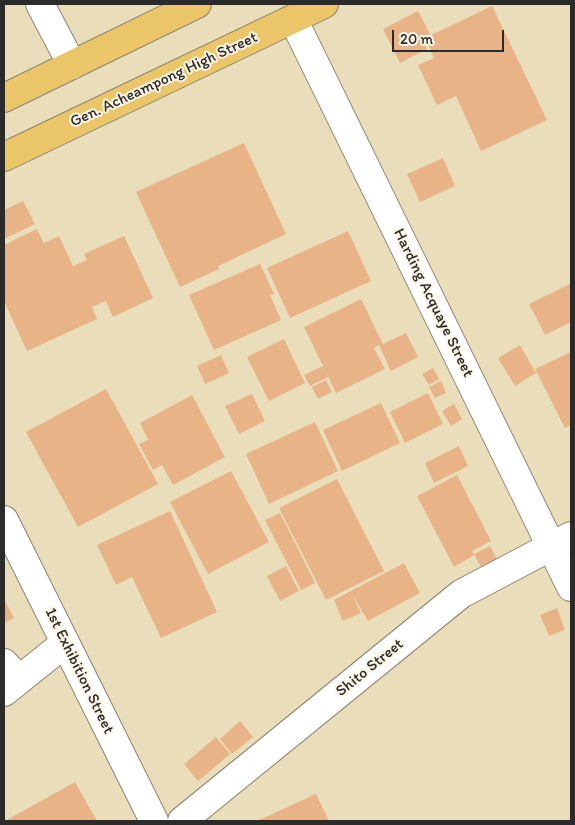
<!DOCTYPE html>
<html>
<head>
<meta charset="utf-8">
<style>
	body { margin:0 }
	#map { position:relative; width:575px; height:825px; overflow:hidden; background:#eadeba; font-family:Itim,sans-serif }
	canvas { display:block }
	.frame { position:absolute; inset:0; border:5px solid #2b2b2b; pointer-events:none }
	.scale { position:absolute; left:392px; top:30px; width:112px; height:22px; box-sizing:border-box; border:2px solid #2b2b2b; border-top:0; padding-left:6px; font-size:15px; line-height:18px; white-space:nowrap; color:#2b2b2b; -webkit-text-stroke:4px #fcf5e5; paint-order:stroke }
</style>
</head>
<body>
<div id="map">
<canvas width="575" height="825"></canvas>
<div class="frame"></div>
<div class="scale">20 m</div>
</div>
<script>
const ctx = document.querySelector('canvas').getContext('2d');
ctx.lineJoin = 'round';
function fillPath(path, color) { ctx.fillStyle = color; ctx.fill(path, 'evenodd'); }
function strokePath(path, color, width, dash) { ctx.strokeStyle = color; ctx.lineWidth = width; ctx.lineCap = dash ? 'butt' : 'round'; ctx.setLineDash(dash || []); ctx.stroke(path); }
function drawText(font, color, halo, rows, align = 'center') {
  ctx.font = font + ' Itim,sans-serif'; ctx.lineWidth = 4; ctx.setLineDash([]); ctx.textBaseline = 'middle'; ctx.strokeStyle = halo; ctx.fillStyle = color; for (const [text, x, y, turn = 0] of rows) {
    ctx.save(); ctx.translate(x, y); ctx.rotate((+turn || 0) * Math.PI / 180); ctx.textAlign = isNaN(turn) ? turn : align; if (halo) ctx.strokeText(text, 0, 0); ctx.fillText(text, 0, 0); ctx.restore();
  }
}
fillPath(new Path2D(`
	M492,6l55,114 -66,31 -25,-55 -19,9 -19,-40 16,-7 -9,-20z
	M418,11l12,23 -9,5 6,10 -27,14 -17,-34z
	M244,143l42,91 -68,32 1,3 -39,18 -44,-95z
	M443,158l12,28 -35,16 -13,-28z
	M23,201l12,23 -31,15v-29z
	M37,229l7,14 15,-7 14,30 14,-6 -3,-6 40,-18 29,62 -40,19 -7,-16 -14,6 5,12 -70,32 -23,-50v-56z
	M348,231l23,50 -81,37 -23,-50z
	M260,264l14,30 -4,1 11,25 -67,30 -25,-55z
	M570,284l1,3v35l-26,13 -16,-31z
	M361,299l22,45 23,-11 12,24 -27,14 -12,-26 -5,3 11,21 -49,24 -12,-25 4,9 -18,9 -6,-11 19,-9 -19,-39z
	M284,339l21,44 -36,18 -22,-44z
	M520,345l16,28 -21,13 -17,-28z
	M571,352v73l-6,3 -30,-59z
	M221,355l8,18 -24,11 -8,-18z
	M433,368l6,11 -10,6 -7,-11z
	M326,380l6,12 -14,7 -6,-12z
	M441,381l5,12 -11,5 -6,-11z
	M106,389l52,95 -80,43 -52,-95z
	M428,393l15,31 -38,19 -15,-31z
	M252,394l13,27 -26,13 -14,-28z
	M192,395l33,62 -52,28 -11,-20 -9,5 -14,-26 9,-4 -8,-17z
	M381,403l19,40 -58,28 -19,-41z
	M454,404l8,15 -11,7 -9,-15z
	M315,422l23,49 -69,33 -23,-50z
	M459,446l9,20 -34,17 -9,-20z
	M231,471l38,71 -61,32 -38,-72z
	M457,475l34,66 -19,10 2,4 -20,12 -37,-71z
	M337,479l47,92 -58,29 -47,-92z
	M170,511l47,101 -56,26 -29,-61 -16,8 -19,-40z
	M280,513l35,70 -14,7 -36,-70z
	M490,546l9,17 -16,8 -9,-17z
	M404,563l16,30 -52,28 -16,-27 9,19 -18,8 -9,-21z
	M286,566l13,25 -19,10 -13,-25z
	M4,599l10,19 -10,5z
	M557,608l8,22 -16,6 -9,-21z
	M240,721l13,16 -21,17 -12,-15z
	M216,737l14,17 -32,27 -14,-17z
	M75,782l22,39h-92z
	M316,794l13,27h-72z`), '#e7b387');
const minor = new Path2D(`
	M40,4l32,61
	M293,19l278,568
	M4,520l150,301
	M4,663l15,16
	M4,692l61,-49
	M182,821l279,-227 110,-58`);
const major = new Path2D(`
	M4,98l193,-94
	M4,157l320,-153`);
strokePath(minor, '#8a8472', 30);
strokePath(major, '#8a8472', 30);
strokePath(minor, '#fff', 28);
strokePath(major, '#eac669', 28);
drawText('16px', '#2b2b2b', '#fcf5e5', [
	["Gen. Acheampong High Street",164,80,-25],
	["Harding Acquaye Street",433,303,64],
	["Shito Street",370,668,-39],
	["1st Exhibition Street",79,671,64]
]);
</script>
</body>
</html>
